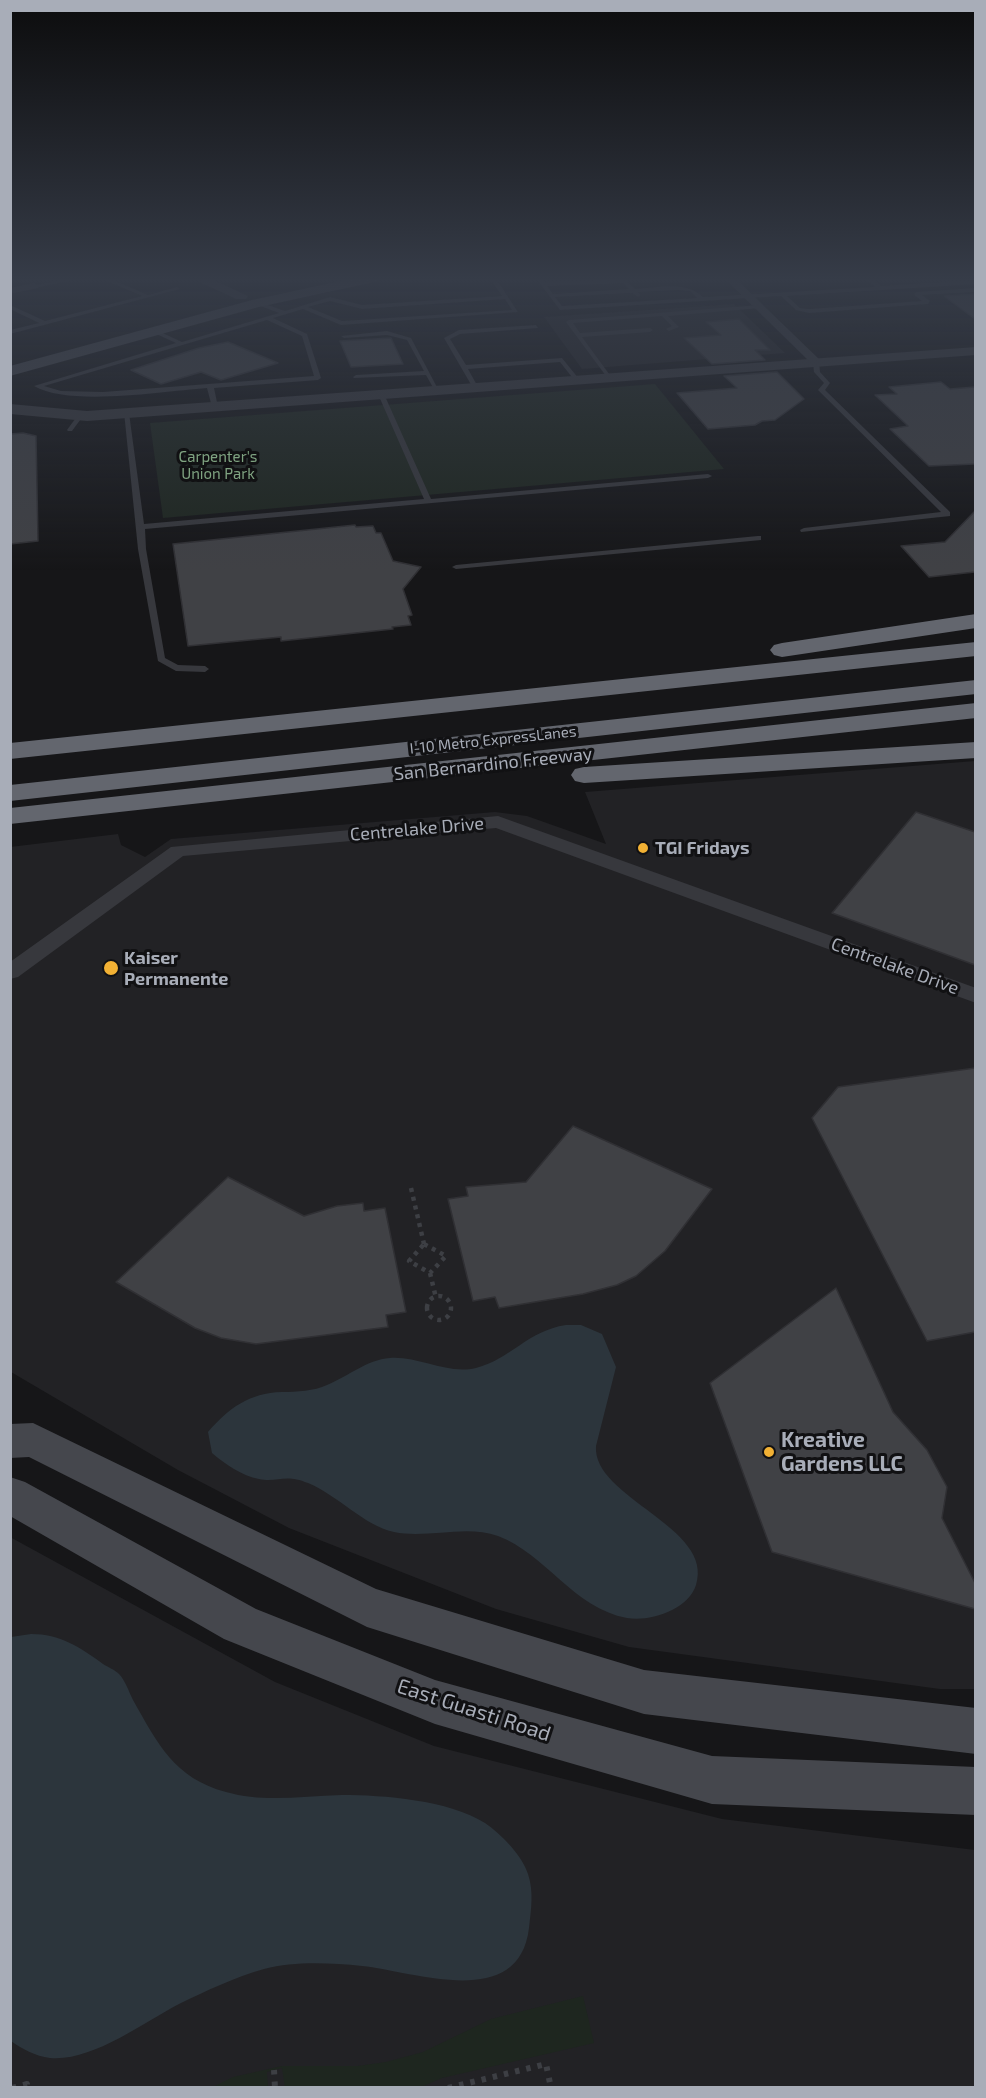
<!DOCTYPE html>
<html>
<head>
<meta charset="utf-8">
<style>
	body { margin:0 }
	#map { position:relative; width:986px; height:2098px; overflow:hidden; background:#161618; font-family:"Exo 2",sans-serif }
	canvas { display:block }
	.frame { position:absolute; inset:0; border:12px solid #a8adb8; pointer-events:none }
</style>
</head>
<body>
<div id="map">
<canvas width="986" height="2098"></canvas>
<div class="frame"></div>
</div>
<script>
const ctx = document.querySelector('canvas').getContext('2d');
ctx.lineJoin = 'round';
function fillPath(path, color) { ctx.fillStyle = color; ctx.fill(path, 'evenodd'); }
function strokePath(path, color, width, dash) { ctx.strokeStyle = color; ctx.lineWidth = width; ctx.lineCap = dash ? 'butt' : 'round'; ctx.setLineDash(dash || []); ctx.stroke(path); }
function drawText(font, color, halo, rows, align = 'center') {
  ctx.font = font + ' "Exo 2",sans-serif'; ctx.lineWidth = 6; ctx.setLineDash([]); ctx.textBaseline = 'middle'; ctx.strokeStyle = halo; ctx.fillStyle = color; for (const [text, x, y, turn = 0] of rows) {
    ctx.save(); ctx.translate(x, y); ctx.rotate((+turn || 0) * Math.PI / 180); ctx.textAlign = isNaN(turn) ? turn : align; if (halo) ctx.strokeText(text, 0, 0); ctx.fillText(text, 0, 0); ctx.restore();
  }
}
fillPath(new Path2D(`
	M734,304l51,49 -203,16 -38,-52z
	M975,761v928h-35l-311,-42 -133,-38 -207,-81 -111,-58 -167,-98 -1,-525 108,-13 3,11 24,12 26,-18 324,-27 32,4 79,28 -21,-52z
	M10,1537l265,145 159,64 288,73 253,31v237h-964z`), '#222225');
fillPath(new Path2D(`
	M655,384l69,85 -561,49 -13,-95z
	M583,1996l11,47 -152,35 -21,9h-136l-3,-19 -15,4 1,15h-55l20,-10 49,-11h76l28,-4 37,-10 68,-33z`), '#1e261f');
fillPath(new Path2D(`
	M566,1325h15l21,9 14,33 -20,79c-4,52 119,81 100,139 -8,25 -46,37 -69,33 -54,-10 -81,-64 -129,-82 -33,-12 -70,3 -104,-4 -31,-7 -55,-36 -86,-49 -24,-10 -30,0 -49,-4 -17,-3 -34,-15 -47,-26l-4,-21c21,-24 41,-39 74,-40 15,0 32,-1 45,-7 22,-9 39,-25 63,-27 29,-2 57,17 86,10 35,-9 51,-37 90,-43z
	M31,1634c29,0 49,13 72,30 5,3 12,6 16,10 6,6 10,18 14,26 25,44 41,78 93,92 38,11 76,4 116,3 41,0 107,5 143,28 16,11 37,32 43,51 6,18 3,36 1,54 -10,84 -116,43 -167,38 -32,-3 -67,-5 -98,3 -29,8 -58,22 -85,35 -36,19 -88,58 -129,54 -15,-2 -28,-9 -39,-17v-404z`), '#2c353c');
const building = new Path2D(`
	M975,294v25l-31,-23z
	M739,319l31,31h-15l10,10 -53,4 -28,-26 37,-3 -15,-13z
	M391,338l12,26 -52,3 -11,-26z
	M228,342l50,21 -57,17 -20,-8 -40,12 -30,-14 68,-22z
	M777,372l27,27 -29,21 -13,1 -7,4 -47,4 -31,-36 60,-5 -13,-12z
	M941,382l9,7 25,-2v77l-46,2 -39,-37 18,-3 -33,-31 22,-1 -8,-7z
	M23,433l13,3 2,105 -28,3v-110z
	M975,511v61l-46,5 -28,-31 44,-4z
	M355,525l1,2 17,-1 3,7h5l12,28 28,6 -18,22 9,26 -4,1 3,9 -19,2 1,2 -112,12v-4l-93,9 -15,-102z
	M916,812l59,20v133l-143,-52z
	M975,1068v264l-48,9 -115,-223 26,-31z
	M573,1126l139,63 -47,62 -29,25 -19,9 -34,9 -84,14 -4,-11 -22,4 -25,-102 20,-3 -2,-9 60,-5z
	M228,1177l76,39 33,-10 26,-3 1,8 21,-3 21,104 -20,3 2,12 -132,17 -35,-6 -26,-10 -79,-46z
	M836,1288l57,124 34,38 20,37 -5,31 33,65v26l-203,-57 -62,-169z`);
fillPath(building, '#404145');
strokePath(building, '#303034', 1.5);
strokePath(new Path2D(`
	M411,1188l13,56
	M424,1244l22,12 -16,17 -21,-12z
	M430,1273l6,25
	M427 1308a12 12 0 1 1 24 0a12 12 0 1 1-24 0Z`), '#3d3f44', 4.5, [4, 5]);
strokePath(new Path2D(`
	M274,2070l1,18
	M12,2088l15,-4v4
	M448,2088l98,-24 5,24`), '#3d3f44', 6, [4.5, 7]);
fillPath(new Path2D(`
	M76,277h12l-54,11 -3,-2z
	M98,277h8l42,18 29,-8 3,2 -170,45v-4l29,-7 -29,-14v-4l35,16 97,-25z
	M489,277h6l23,35 -177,13 -38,-16 -30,9 34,16 14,44 -3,2 -104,8 4,19 -3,2 -3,-2 -5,-19c-43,3 -137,19 -173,-2l142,-43 -24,-11v-2h4l26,12 97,-29 -24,-9 2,-3 28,10 45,-14 32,8 140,-9zM505,299l7,11 -170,11 -34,-14 22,-6 32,8zM267,320l35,16 12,40 -211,16 -42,-1 -17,-5z
	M535,277h6l4,5 79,-3 11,10c23,-1 50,-9 68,8l172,-10 -11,-10h6l11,9 95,-6v4l-189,12 13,12 9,1 113,-8 -8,-6 2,-3 60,-4v4l-54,3 8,6 -2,3 -119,9 -13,-3 -15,-14 -221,14zM623,283l6,6 -76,5 -6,-8zM678,290l12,1 7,7 -135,8 -7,-9 77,-4 6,4 3,-2 -3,-3z
	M759,305l2,3 -93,8 11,11 -10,4 -3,-2 6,-3 -10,-10 -89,7 7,10 70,-5 3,2 -3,2 -68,5 30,41 -3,2 -43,-58 3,-2z
	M536,325l2,3 -78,6 -10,5 16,26 96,-7 17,21v2h-4l-15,-19 -92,7 10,18 -5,1 -29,-50 15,-8z
	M387,331l24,7 28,53h-4l-9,-16 -72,3 -1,-1 3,-2 68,-4 -17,-31 -20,-5 -43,3 -3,-2z
	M816,360l3,2 1,10 10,11 -5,7 125,122v4l-149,16 -1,-2 4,-2 137,-16 -122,-121 -1,-1 6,-7 -10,-11 -1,-10z
	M381,392l3,2 47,105 277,-25 4,2 -4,2 -563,51 1,20 19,109 13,7 27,1 4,3 -4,3 -29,-1 -18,-10 -20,-112 -14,-137 5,1 15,111 280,-25 -46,-105z
	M78,415l5,1 -11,15h-4l-1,-1z
	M758,536h3v4l-305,29 -4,-2 4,-2z`), '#37383d');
fillPath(new Path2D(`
	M723,277h11l86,83v4h-8z
	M34,283l5,3 -1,2 -28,6v-6z
	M498,816l478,172v15l-480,-175 -313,28 -165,121 -8,2v-17l161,-115z`), '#37383d');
fillPath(new Path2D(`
	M189,277h18l41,19 -2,3h-10z
	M976,347v8l-889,66 -77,-7v-10l77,7z`), '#37383d');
fillPath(new Path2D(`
	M359,277h27l-7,4 -120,26 -249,69v-10l242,-66z
	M33,1423l343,166 268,81 332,38v46l-332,-40 -277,-87 -338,-170 -19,1v-34z
	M10,1477l15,5 231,127 179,71 277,76 264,11v48l-264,-11 -277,-80 -211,-85 -214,-123z`), '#45474d');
fillPath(new Path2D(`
	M976,614v14l-194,29 -8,-2 -4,-5 4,-5 8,-2z
	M976,642v14l-966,103v-16z
	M976,680v14l-966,107v-16z
	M976,703v15l-966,106v-16z
	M976,742v16l-392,25 -9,-2 -4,-6 4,-6 9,-2z`), '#63666e');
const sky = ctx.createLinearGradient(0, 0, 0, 571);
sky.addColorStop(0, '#0c0c0d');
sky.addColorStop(0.49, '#363c48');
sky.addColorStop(1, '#363c4800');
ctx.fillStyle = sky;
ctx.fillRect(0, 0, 986, 571);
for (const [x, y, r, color] of [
	[643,848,6,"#f2b134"],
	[111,968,8,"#f2b134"],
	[769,1452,6,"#f2b134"]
]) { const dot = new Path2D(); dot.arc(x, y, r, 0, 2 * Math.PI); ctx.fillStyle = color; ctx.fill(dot); strokePath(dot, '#111113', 2); }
drawText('15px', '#7fa381', '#111113', [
	["Carpenter's",218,457],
	["Union Park",218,474]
]);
drawText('15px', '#a8adb8', '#111113', [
	["I-10 Metro ExpressLanes",493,740,-6]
]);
drawText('18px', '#a8adb8', '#111113', [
	["San Bernardino Freeway",493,764,-6],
	["Centrelake Drive",417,829,-5],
	["Centrelake Drive",895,966,20]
]);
drawText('bold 18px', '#a8adb8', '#111113', [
	["TGI Fridays",655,848],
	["Kaiser",124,958],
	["Permanente",124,979]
], 'left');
drawText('bold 21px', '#a8adb8', '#111113', [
	["Kreative",781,1440],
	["Gardens LLC",781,1464]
], 'left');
drawText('21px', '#a8adb8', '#111113', [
	["East Guasti Road",474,1710,18]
]);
</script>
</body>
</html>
